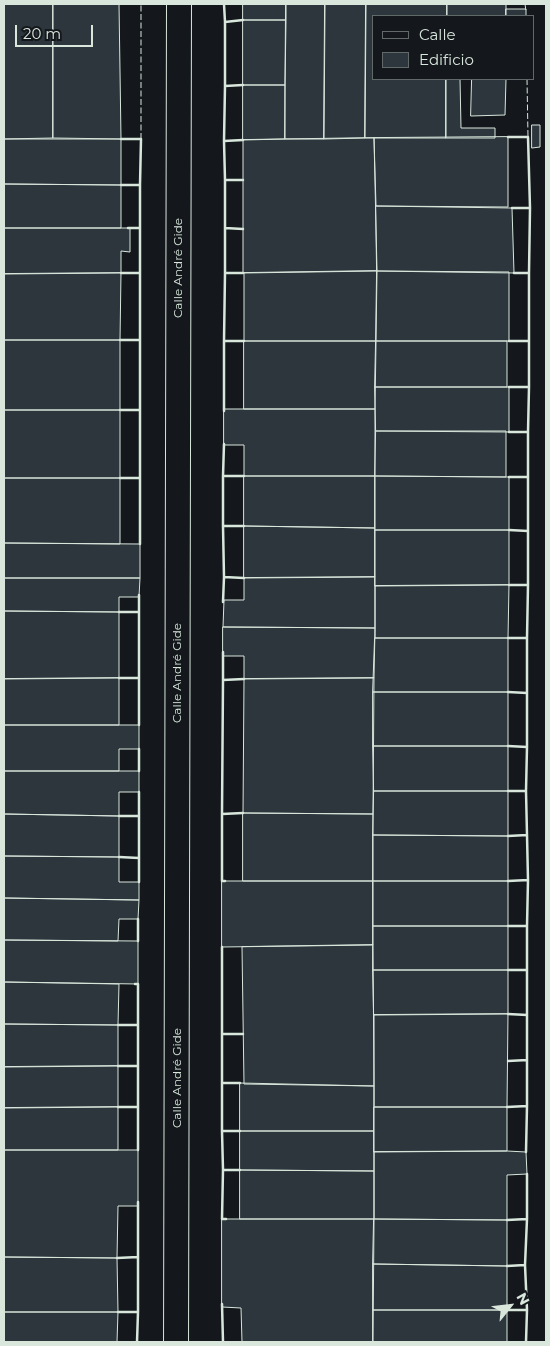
<!DOCTYPE html>
<html>
<head>
<meta charset="utf-8">
<style>
	body { margin:0 }
	#map { position:relative; width:550px; height:1346px; overflow:hidden; background:#14181c; font-family:Montserrat,sans-serif }
	canvas { display:block }
	.frame { position:absolute; inset:0; border:5px solid #d8e6dc; pointer-events:none }
	.legend { position:absolute; left:372px; top:15px; width:162px; height:65px; box-sizing:border-box; background:#14181c; border:1px solid #626a69; margin:0; padding:6px 9px; list-style:none; font-size:15px; color:#d8e6dc }
	.legend li { display:flex; align-items:center; gap:10px; height:25px }
	.legend b { width:25px; border:1px solid #626a69 }
	.north { position:absolute; left:485px; top:1281px; width:50px; height:50px; -webkit-text-stroke:4px #14181c; paint-order:stroke; rotate:61deg; font-size:14px; font-weight:700; line-height:20px; text-align:center; color:#d8e6dc }
	.north::after { content:''; display:block; margin:auto; width:18px; height:22px; background:#d8e6dc; clip-path:polygon(50% 0,100% 100%,50% 72%,0 100%) }
	.scale { position:absolute; left:15px; top:25px; width:78px; height:22px; box-sizing:border-box; border:2px solid #d8e6dc; border-top:0; padding-left:6px; font-size:15px; line-height:18px; white-space:nowrap; color:#d8e6dc; -webkit-text-stroke:4px #14181c; paint-order:stroke }
</style>
</head>
<body>
<div id="map">
<canvas width="550" height="1346"></canvas>
<div class="frame"></div>
<ul class="legend">
<li><b style="height:6px;background:#14181c"></b>Calle</li>
<li><b style="height:14px;background:#2c363c"></b>Edificio</li>
</ul>
<div class="north">N</div>
<div class="scale">20 m</div>
</div>
<script>
const ctx = document.querySelector('canvas').getContext('2d');
ctx.lineJoin = 'round';
function fillPath(path, color) { ctx.fillStyle = color; ctx.fill(path, 'evenodd'); }
function strokePath(path, color, width, dash) { ctx.strokeStyle = color; ctx.lineWidth = width; ctx.lineCap = dash ? 'butt' : 'round'; ctx.setLineDash(dash || []); ctx.stroke(path); }
function drawText(font, color, halo, rows, align = 'center') {
  ctx.font = font + ' Montserrat,sans-serif'; ctx.lineWidth = 4; ctx.setLineDash([]); ctx.textBaseline = 'middle'; ctx.strokeStyle = halo; ctx.fillStyle = color; for (const [text, x, y, turn = 0] of rows) {
    ctx.save(); ctx.translate(x, y); ctx.rotate((+turn || 0) * Math.PI / 180); ctx.textAlign = isNaN(turn) ? turn : align; if (halo) ctx.strokeText(text, 0, 0); ctx.fillText(text, 0, 0); ctx.restore();
  }
}
const building = new Path2D(`
	M4,4h49v134l-49,1z
	M53,4h66l2,135 -68,-1z
	M243,4h43v16h-43z
	M286,4h39l-1,135h-39z
	M325,4h41l-1,134 -41,1z
	M366,4h81v12h-73v63h72v59h-81z
	M447,4h59v12h-59z
	M506,9h20v7h-20z
	M243,20h43l-1,65h-42z
	M446,79h14l1,49h34v10h-49z
	M472,79h34l-1,36 -34,1z
	M243,85h42v54l-42,1z
	M532,125h8v22l-8,1z
	M508,137v70l-132,-1 -2,-68z
	M374,138l3,133 -134,2v-133z
	M4,139h117v46l-117,-1z
	M4,184l117,1v43h-117z
	M376,206l136,2 2,65 -137,-2z
	M4,228h126v24l-9,-1v22l-117,1z
	M377,271l132,1v69h-133z
	M377,271l-1,70h-132v-68z
	M121,273l-1,67h-116v-66z
	M4,340h116v70h-116z
	M244,341h132l-1,68h-131z
	M376,341h131v46h-132z
	M375,387h134v45l-133,-1z
	M224,409h151v67h-131v-31h-20z
	M4,410h116v68h-116z
	M376,431h130v46l-131,-1z
	M244,476h131v52l-131,-2z
	M375,476l134,1v53h-134z
	M4,478h116v66l-116,-1z
	M244,526l131,2v49l-131,1z
	M375,530h134v55l-134,1z
	M4,543l136,1v34h-136z
	M375,577v51l-152,-1 1,-27h20v-22z
	M4,578h136l-1,19h-20v15l-115,-1z
	M509,585l-1,53h-133v-52z
	M4,611l115,1v66l-115,1z
	M223,627l152,1 -1,50 -130,1v-23h-21z
	M375,638h133v54h-135z
	M119,678v47h-115v-46z
	M374,678l-1,136 -130,-1 1,-134z
	M373,692h135v54h-135z
	M4,725h135v24h-20v22h-115z
	M373,746h135v45h-134z
	M4,771h135v21h-20v24l-115,-2z
	M374,791h134v45l-135,-1z
	M243,813l130,1v67h-130z
	M4,814l115,2v41l-115,-1z
	M373,835l135,1v45h-135z
	M4,856l115,1v25h20v18l-135,-2z
	M222,881h151v64l-151,2z
	M373,881h135v45h-135z
	M4,898l135,2 -1,19h-19l-1,22 -114,-1z
	M373,926h135v44h-135z
	M4,940l134,1v43l-134,-2z
	M373,945l1,141 -130,-2 -2,-137z
	M373,970h135v44l-134,1z
	M4,982l115,2 -1,41 -114,-1z
	M508,1014l-1,93h-133v-92z
	M4,1024l114,1v41l-114,1z
	M118,1066v41l-114,1v-41z
	M240,1083l134,3v45h-134z
	M118,1107v43h-114v-42z
	M374,1107h133v44l-133,1z
	M240,1131h134v40l-134,-1z
	M4,1150h134v56h-20l-1,52 -113,-1z
	M507,1151l19,1 1,22 -20,1v45l-133,-1v-67z
	M240,1170l134,1v48h-134z
	M222,1219h152l-1,123h-131l-1,-34 -19,-1z
	M374,1219l133,1v46l-134,-2z
	M4,1257l113,1 1,54h-114z
	M373,1264l134,2v44h-134z
	M373,1310h134v32h-134z
	M4,1312h114l-1,30h-113z`);
fillPath(building, '#2c363c');
strokePath(building, '#d8e6dc', 1);
const street = new Path2D(`
	M176,1342l3,-1338`);
strokePath(street, '#d8e6dc', 26);
strokePath(street, '#14181c', 24);
strokePath(new Path2D(`
	M525,4l1,7
	M527,79l1,58
	M141,139v-135`), '#d8e6dc', 1, [6, 2.5]);
strokePath(new Path2D(`
	M224,4l1,18 18,-2
	M225,22v64l18,-1
	M225,86l-1,55 19,-1
	M508,137h20l2,71h-18
	M121,139h20l-1,46
	M224,141l1,39
	M121,185h19v43
	M128,228h12v45
	M225,228v-48h18
	M121,273h19v67
	M225,273l-1,68h20
	M243,273h-18v-45l18,1
	M514,273h15l1,-65
	M120,340h20v70
	M224,341v70
	M509,341h20v-68
	M509,387h20v-46
	M120,410h20v68
	M509,432h19l1,-45
	M224,444l-1,32h21
	M223,476v50h21
	M509,477h19v-45
	M120,478h20v66
	M223,526l1,51 20,1
	M509,530l19,1v-54
	M509,585h19v-54
	M223,602l1,-25
	M119,612h20v66
	M139,612v-17
	M508,638h19l1,-53
	M223,652v28l21,-1
	M119,678h20v47
	M223,680l-1,134 21,-1
	M508,692l19,1v-55
	M508,746l19,1v-54
	M139,771v-22
	M508,791h18l1,44
	M526,791l1,-44
	M222,814v67h3
	M119,816h20v42
	M139,816v-24
	M508,836l19,-1 1,45
	M119,857l20,1v24
	M508,881l20,-1 -1,46
	M508,926h19v44
	M138,941v-22
	M222,947v87
	M508,970h19v45
	M135,984h3v41
	M508,1014l19,1v45
	M118,1025h20v41
	M508,1061l19,-1v46
	M118,1066h20v41
	M222,1083v48h18
	M240,1083h-18v-49h21
	M118,1107h20v43
	M507,1107l20,-1 -1,46
	M222,1131l1,39h17
	M223,1170l-1,49h4
	M527,1174v45
	M138,1202v55
	M507,1220l20,-1 -2,46
	M117,1258l21,-1v55
	M507,1266l18,-1 2,45
	M222,1304l1,38
	M507,1310h20l-1,32
	M118,1312h20l-1,30`), '#d8e6dc', 2.5);
drawText('12px', '#d8e6dc', '#14181c', [
	["Calle André Gide",178,268,-90],
	["Calle André Gide",177,673,-90],
	["Calle André Gide",177,1078,-90]
]);
</script>
</body>
</html>
